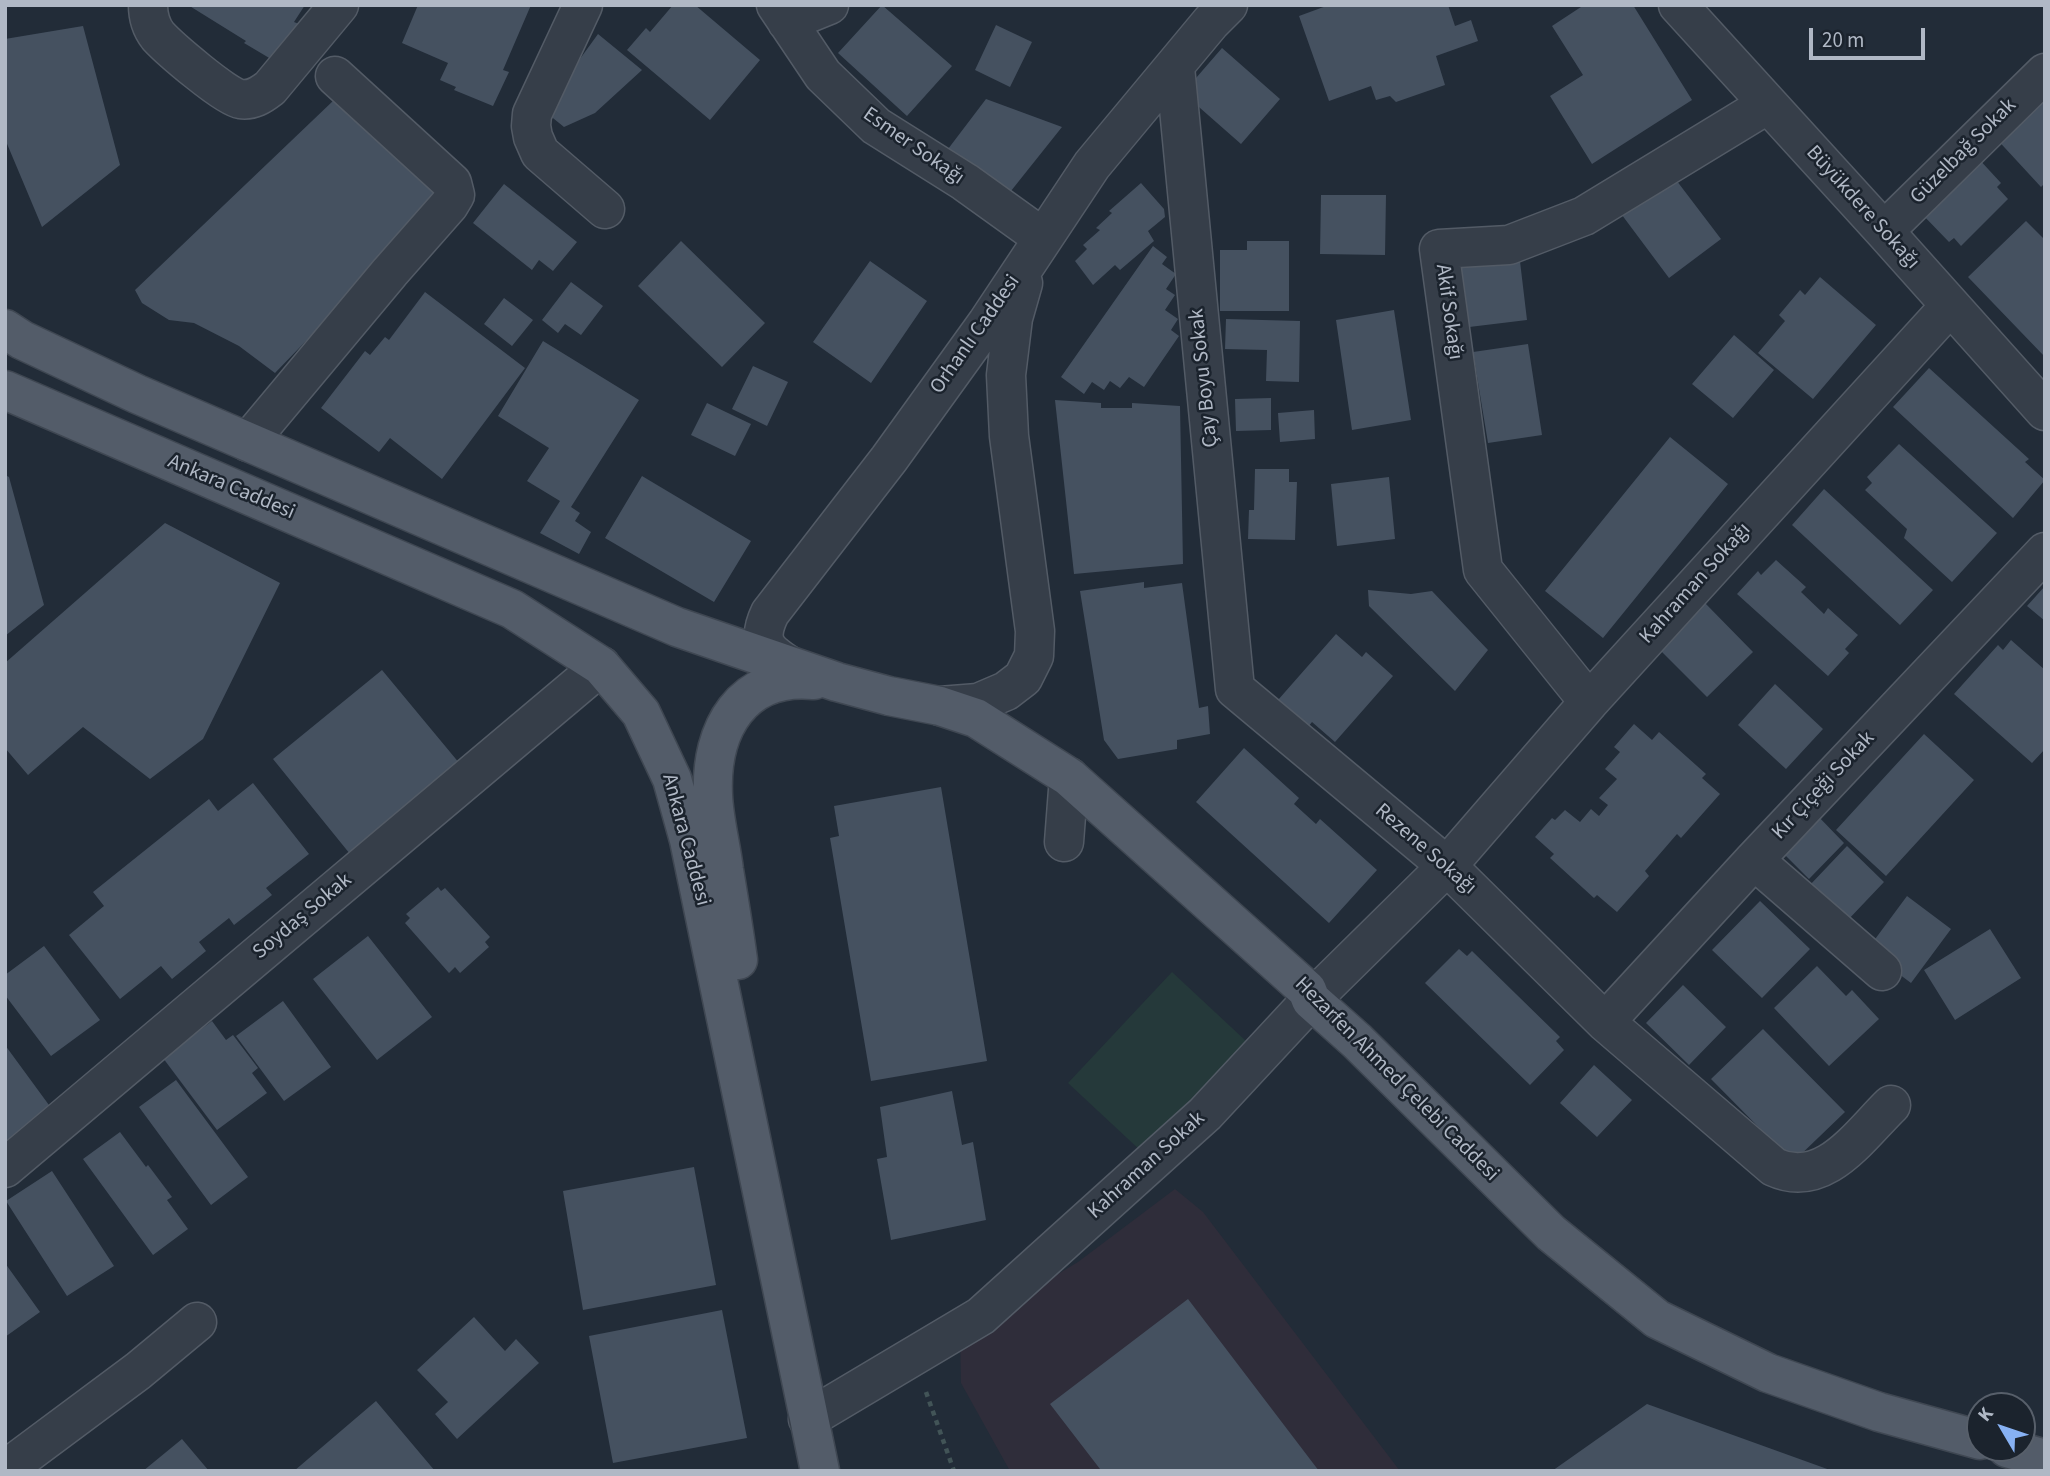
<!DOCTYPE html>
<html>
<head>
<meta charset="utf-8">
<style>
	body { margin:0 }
	#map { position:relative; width:2050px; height:1476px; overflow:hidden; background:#222c38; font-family:"Source Sans 3",sans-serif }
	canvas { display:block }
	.frame { position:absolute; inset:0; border:7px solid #b0b8c5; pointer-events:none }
	.north { position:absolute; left:1966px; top:1392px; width:70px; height:70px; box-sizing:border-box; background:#1b232d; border:2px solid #575f6a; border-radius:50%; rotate:309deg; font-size:19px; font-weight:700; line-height:28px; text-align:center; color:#b0b8c5 }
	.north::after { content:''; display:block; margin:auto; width:24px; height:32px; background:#87b1f3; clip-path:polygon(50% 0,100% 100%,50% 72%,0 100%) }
	.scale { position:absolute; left:1809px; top:28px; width:116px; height:32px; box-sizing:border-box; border:4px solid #b0b8c5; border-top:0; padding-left:9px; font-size:21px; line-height:24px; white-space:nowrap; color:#b0b8c5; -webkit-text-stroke:5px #1b232d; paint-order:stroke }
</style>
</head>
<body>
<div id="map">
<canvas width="2050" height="1476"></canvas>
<div class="frame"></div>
<div class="north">K</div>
<div class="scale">20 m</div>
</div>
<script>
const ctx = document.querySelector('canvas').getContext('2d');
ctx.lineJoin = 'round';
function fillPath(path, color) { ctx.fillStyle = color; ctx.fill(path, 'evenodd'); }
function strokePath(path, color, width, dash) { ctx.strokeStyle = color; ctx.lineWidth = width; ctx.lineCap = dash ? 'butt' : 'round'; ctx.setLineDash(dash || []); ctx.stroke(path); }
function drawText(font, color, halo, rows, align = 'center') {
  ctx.font = font + ' "Source Sans 3",sans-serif'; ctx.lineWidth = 5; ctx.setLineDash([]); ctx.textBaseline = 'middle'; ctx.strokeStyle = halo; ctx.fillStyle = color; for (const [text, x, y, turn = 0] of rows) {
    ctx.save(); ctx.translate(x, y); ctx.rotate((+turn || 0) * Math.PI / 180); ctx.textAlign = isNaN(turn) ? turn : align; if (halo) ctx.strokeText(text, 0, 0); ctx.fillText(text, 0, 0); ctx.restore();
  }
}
fillPath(new Path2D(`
	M1175,1189l28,23 197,259h-390l-49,-88 -1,-50 118,-71z`), '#2f2d3a');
fillPath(new Path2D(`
	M1172,972l74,69 -104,111 -74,-69z`), '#25393a');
fillPath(new Path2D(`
	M188,5h117l-11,17 5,2 -23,38 -32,-19 2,-2z
	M418,5h113l-28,65 6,2 -16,34 -39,-16 2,-3 -16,-7 8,-17 -46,-20z
	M673,5h22l65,55 -50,60 -83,-70 19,-22 4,4z
	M882,5l70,61 -45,50 -69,-63z
	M1329,5h119l7,21 16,-6 7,21 -42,15 9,29 -49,17 -6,-6 -14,4 -5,-14 -42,15 -30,-85z
	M1584,5h49l59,95 -100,64 -42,-68 33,-21 -31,-49z
	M996,25l36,17 -22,45 -35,-17z
	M83,26l37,139 -78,62 -37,-88v-100z
	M598,34l44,36 -47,43 -31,14 -21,-17z
	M1222,48l58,51 -39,45 -58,-51z
	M986,99l76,28 -59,74 -58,-48z
	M2040,99l5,5v79l-4,4 -48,-52z
	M334,100l110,98 -169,175 -36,-27 -45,-23 -25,-3 -27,-17 -7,-13z
	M1977,157l24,26 -4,4 11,12 -47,47 -7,-8 -5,4 -29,-30z
	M1667,168l54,71 -52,39 -53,-71z
	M1141,183l23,26 1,8 -17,14 6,10 -34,29 -5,-5 -22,20 -18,-24 12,-12 -4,-4 17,-15 -4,-2 16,-15 -3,-2z
	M504,184l73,58 -24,29 -14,-11 -7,10 -59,-47z
	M1321,195h65l-1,60 -65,-1z
	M2026,221l19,19v117l-77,-80z
	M681,241l84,82 -43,44 -84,-81z
	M1247,241h42v70h-69v-61h27z
	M1153,246l14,11 -5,7 14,10 -10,15 9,6 -10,15 13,9 -7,11 8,6 -35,51 -15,-10 -9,11 -10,-7 -6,9 -12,-8 -8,12 -23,-17z
	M1519,253l8,67 -66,8 -7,-67z
	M870,261l57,40 -56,82 -58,-41z
	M1820,277l56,48 -63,74 -55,-46 27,-32 -6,-6 21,-25 5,5z
	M571,282l32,24 -22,29 -16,-11 -7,9 -16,-13z
	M425,292l100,76 -83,111 -52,-41 -11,14 -58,-44 44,-57 5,4 15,-18 4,3z
	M504,298l29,22 -21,26 -28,-22z
	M1394,310l17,110 -59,10 -16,-110z
	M1226,319l74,2 -1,61 -33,-1 1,-31 -42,-1z
	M1734,335l40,35 -41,48 -41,-34z
	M543,341l96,59 -68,107 9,6 -5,8 16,11 -12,22 -39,-21 20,-32 -33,-20 22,-33 -51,-32z
	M1528,344l14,91 -54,8 -15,-91z
	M753,366l35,16 -21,44 -35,-17z
	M1929,368l100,91 -4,3 20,18 -32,38 -120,-111z
	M1271,398v32l-35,1 -1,-32z
	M1055,400l46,3v5h31v-5l48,3 3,158 -109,10z
	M707,403l44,21 -16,32 -44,-21z
	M1314,410l1,29 -35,3 -2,-29z
	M1670,437l58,47 -125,154 -58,-47z
	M1899,444l98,89 -45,49 -48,-44 3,-9 -42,-39 7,-7 -5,-6z
	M1255,469h34v13h8l-2,58 -47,-1 1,-29h5z
	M5,475l4,2 35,128 -39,31z
	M642,476l109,65 -37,61 -109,-64z
	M1389,477l6,62 -58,7 -6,-62z
	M1824,489l109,101 -33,35 -108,-100z
	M165,523l115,60 -77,156 -53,40 -67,-52 -55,48 -23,-27v-85z
	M1776,560l30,27 -5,5 23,22 4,-6 30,27 -13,14 4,4 -21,23 -91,-82 21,-23 3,4z
	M1144,582v6l38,-5 17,125 9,-2 2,28 -33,6v9l-59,10 -14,-19 -24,-149z
	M2045,586v35l-18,-15z
	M1368,590l43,4 21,-3 56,59 -33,41 -86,-85z
	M1705,603l48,49 -46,45 -49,-49z
	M1336,634l26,23 4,-5 27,24 -58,66 -23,-20 -4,5 -30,-27z
	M2011,640l34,30v79l-13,14 -78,-69 44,-49 5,5z
	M382,670l78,94 -110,90 -77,-95z
	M1775,684l48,45 -37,40 -48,-44z
	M1634,724l18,16 7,-8 47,42 -4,4 18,16 -39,44 -4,-4 -32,37 4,5 -32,36 -20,-17 -3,3 -44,-40 4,-4 -19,-17 17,-19 3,2 10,-10 15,12 11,-13 8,7 9,-11 -9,-7 18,-19 -12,-10 15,-17 -6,-5z
	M1924,734l50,46 -88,96 -50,-46z
	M1244,748l55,50 -5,6 22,20 4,-5 57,51 -48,53 -133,-121z
	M253,783l56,71 -43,34 6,7 -38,30 -5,-7 -30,24 7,9 -34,28 -11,-13 -41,33 -51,-64 35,-29 -11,-14 116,-93 9,12z
	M941,787l46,274 -116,20 -41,-243 9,-2 -5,-30z
	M1815,813l29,30 -35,36 -30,-30z
	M1847,846l37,36 -38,40 -37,-36z
	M438,887l3,4 4,-3 45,49 -5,5 4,5 -29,26 -5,-6 -6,6 -44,-50 5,-5 -4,-4z
	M1907,896l44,33 -40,54 -44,-33z
	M1760,901l50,48 -48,49 -50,-48z
	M1990,929l31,49 -66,42 -31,-50z
	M368,936l64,81 -55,43 -64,-81z
	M44,946l56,74 -49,36 -46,-61v-20z
	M1459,949l8,7 5,-5 88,86 -4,4 8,9 -34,35 -105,-102z
	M1817,966l29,30 6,-6 27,29 -50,47 -55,-58z
	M1683,985l43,42 -37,38 -43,-42z
	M283,1001l48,66 -47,34 -48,-65z
	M212,1021l14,19 7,-5 25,33 -6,5 15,20 -50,37 -54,-72z
	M1763,1029l82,83 -52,50 -82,-83z
	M5,1045l52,71 -52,38z
	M1594,1065l38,35 -35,37 -37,-34z
	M176,1080l72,97 -37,28 -72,-98z
	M952,1091l10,54 11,-3 13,78 -95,20 -14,-81 10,-2 -7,-50z
	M120,1132l26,35 2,-2 24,32 -5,3 21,29 -35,26 -70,-96z
	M694,1167l22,118 -133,25 -20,-119z
	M52,1171l62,95 -47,30 -61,-95z
	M5,1263l35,49 -35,25z
	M1188,1299l131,172h-221l2,-2 -50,-65z
	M722,1310l25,128 -134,25 -24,-127z
	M474,1317l31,34 11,-12 23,24 -82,76 -22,-25 13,-12 -31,-32z
	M376,1401l59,70h-141z
	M1647,1404l183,66v1h-278z
	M182,1439l27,32h-66z`), '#455160');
const minor = new Path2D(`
	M148,5c0,11 3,22 10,31 12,13 68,61 82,63 12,2 21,-4 30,-11l69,-83
	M583,5l-51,109 -1,12 2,11 7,16 65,56
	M776,5l47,70 53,51 89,56 78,56
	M1678,5l206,226 161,180
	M787,22l42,-17
	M1175,67l60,622 212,177 158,156 169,145c50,23 85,-31 117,-62
	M1884,231l161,-158
	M248,442l142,-170 59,-67 6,-10 -3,-12 -117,-107
	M793,668c-25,-16 -38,-24 -23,-55l119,-154 98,-136 105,-158 119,-143 17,-17
	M1589,702l-106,-132 -44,-321 70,-4 75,-29 184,-112
	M940,706l38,-3 28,-12 17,-13 11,-22 1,-25 -26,-195 -3,-61 7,-57 10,-35
	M1064,842l5,-65
	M1754,860l128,111
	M1605,1022l149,-162 291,-308
	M5,1168l596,-502
	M808,1419l173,-103 224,-202 106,-114 136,-134 142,-164 361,-396
	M5,1470l133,-99 59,-49`);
const major = new Path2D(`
	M5,329l17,11 115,54 540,233 160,55 52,14 51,10 36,12 93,59 238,213 4,10 46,41 194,192 106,86 111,54 111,39 101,28
	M5,390l507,219 89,57 40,47 31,66 17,61 131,631
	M738,960c-4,-30 -9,-60 -14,-90 -3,-25 -10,-50 -11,-75 -3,-66 29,-122 101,-115
	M2007,1448l38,11`);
strokePath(minor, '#535b66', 41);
strokePath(major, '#3f4752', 41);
strokePath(new Path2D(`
	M926,1392l28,79`), '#425457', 4.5, [5, 5]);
strokePath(minor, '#363e49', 38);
strokePath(major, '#535c69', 38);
drawText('21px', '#b0b8c5', '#1b232d', [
	["Esmer Sokağı",913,147,35],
	["Güzelbağ Sokak",1964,152,-45],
	["Büyükdere Sokağı",1862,208,48],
	["Akif Sokağı",1448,312,82],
	["Orhanlı Caddesi",976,335,-55],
	["Çay Boyu Sokak",1205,378,-96],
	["Ankara Caddesi",231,488,23],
	["Kahraman Sokağı",1696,584,-48],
	["Kır Çiçeği Sokak",1824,786,-47],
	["Ankara Caddesi",685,840,75],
	["Rezene Sokağı",1425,850,41],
	["Soydaş Sokak",303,917,-40],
	["Hezarfen Ahmed Çelebi Caddesi",1396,1080,45],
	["Kahraman Sokak",1147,1166,-42]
]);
</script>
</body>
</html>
